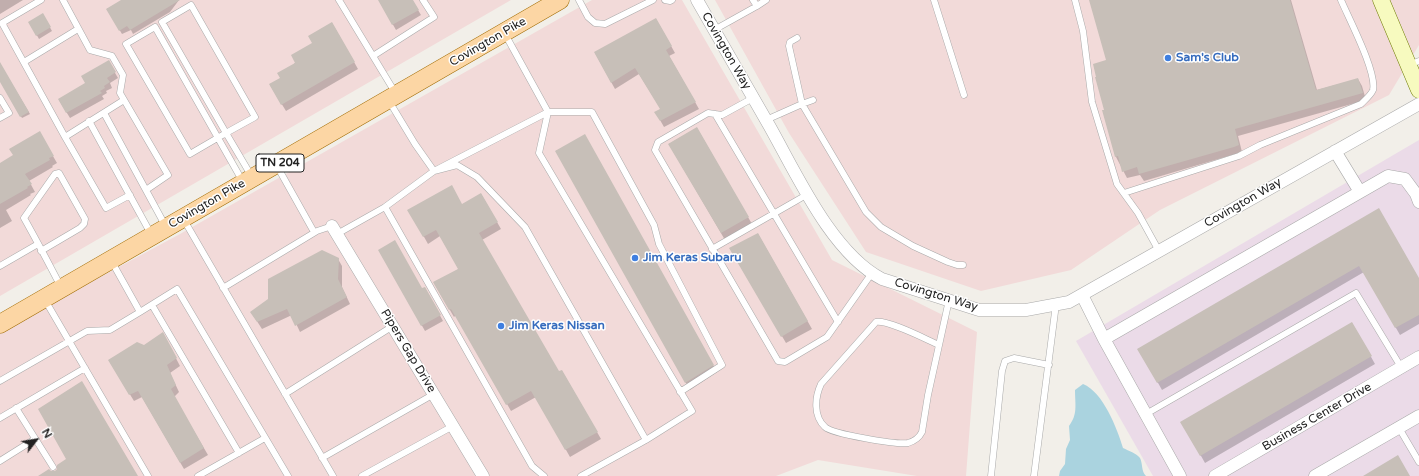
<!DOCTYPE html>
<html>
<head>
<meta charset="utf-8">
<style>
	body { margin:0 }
	#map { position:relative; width:1419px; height:476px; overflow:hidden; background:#f2efe9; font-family:"Varela Round",sans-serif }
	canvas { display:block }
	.north { position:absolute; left:16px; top:420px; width:40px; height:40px; -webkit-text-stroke:3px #fff; paint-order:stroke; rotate:59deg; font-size:11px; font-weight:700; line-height:16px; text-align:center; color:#222 }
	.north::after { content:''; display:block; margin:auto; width:14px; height:18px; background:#222; clip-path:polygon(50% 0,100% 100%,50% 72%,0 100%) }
</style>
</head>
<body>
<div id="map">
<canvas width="1419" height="476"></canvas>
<div class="north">N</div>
</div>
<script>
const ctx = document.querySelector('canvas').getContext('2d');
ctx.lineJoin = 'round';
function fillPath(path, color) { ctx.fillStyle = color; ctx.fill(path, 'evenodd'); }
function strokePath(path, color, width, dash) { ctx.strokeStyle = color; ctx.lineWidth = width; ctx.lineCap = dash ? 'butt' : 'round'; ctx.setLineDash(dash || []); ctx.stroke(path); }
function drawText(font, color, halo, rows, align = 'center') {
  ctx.font = font + ' "Varela Round",sans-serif'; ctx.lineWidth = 3; ctx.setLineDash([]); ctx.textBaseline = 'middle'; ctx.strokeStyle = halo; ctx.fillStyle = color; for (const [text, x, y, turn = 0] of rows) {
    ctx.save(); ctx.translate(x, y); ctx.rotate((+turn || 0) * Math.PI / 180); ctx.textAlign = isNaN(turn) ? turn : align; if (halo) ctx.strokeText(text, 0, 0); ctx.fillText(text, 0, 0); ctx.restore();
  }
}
fillPath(new Path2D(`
	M0,0h511l-511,296z
	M592,0h90l150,260 145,72 -11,144h-49l-99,-16 -42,16h-776v-145l180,-97z
	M715,0h704v45l-30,50 -229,115 -89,60 -90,21 -115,-39 -77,-119z`), '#f2dad9');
fillPath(new Path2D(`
	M1419,140v336h-266l-77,-135z`), '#ebdbe8');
fillPath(new Path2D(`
	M1083,384c20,8 34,44 40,64 6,3 13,5 17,10 3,6 1,13 6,18h-87l1,-5 5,-7 1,-15 4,-9 -1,-14c9,-12 6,-21 6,-36z`), '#aad3df');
fillPath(new Path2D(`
	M0,0h23l-23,14z
	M123,0h56l-9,12 -37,22 -2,-4 -9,4 -15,-25z
	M379,0h33l9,15 -25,15z
	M1090,0h201l26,90 41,-11 4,7 4,14 -128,36 4,16 -98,29 -4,-6 -13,3 -11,-21 -13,-46 3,-1 2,-49z
	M43,15l9,16 -13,8 -9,-16z
	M656,19l19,34 -6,3 30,53 -35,18 -8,-14 5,-4 -22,-35 -24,15 -20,-36z
	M332,23l26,46 -72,42 -16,-26 11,-7z
	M108,61l10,17 -8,5 2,5 -6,3 1,2 -5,3 2,3 -34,19 -11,-18 28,-17z
	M0,64l30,50 -8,4 -22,-38z
	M697,128l55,96 -27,16 -56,-96z
	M39,132l18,31 -5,3 1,1 -24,14 6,11 -5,2 1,1 -25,15 6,11 -12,7v-64l14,-8z
	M585,136l132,236 -27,18 -134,-239z
	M481,194l20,35 -19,11 76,133 4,-2 39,68 -31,18 -34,-60 -25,14 -55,-96 -2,2 -20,-34 25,-14 -19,-33 -12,8 -19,-34 53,-5z
	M1378,210l41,70v44l-19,11 -36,-63 -202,118 -23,-41z
	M758,234l54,95 -26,14 -55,-94z
	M379,250l43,40 3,-2 18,33 -18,10z
	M338,259l4,7v21l8,17 -50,28 -8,-17 -30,14 -11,-17z
	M1352,323l23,41 -170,99 -23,-41z
	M167,341l13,25 -10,7 9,19 -5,5 34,58 -24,14 -42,-72 -8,4 -25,-41z`), '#0003');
fillPath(new Path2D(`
	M121,0h59l-50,30 -3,-4 -8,5 -13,-22z
	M378,0h35l6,10 -27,15z
	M1089,0h201l26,90 42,-12 5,15 -128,36 4,16 -5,2 -95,27 -2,-7 -15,5 -4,-16 -3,1 -13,-47h2l-9,-33h1l-3,-13 13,-4z
	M43,13l8,14 -15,9 -8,-14z
	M656,18l16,28 -6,4 30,52 -36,19 -6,-9 6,-3 -25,-41 -24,15 -17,-31z
	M332,22l23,40 -74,43 -12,-21 11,-6 -3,-5 18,-10 -4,-8 21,-12 -4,-7z
	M109,60l7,12 -9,6 3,4 -6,4 1,2 -5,3 2,2 -36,20 -8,-14 27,-16 -4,-7z
	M0,62l29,50 -9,5 -20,-35z
	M697,127l52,90 -28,16 -53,-89z
	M40,131l14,25 -5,2 1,2 -25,14 7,10 -5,3 1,1 -28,16v-41l13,-8 -4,-6z
	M585,134l129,231 -29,18 -130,-232z
	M452,185l10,19 19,-11 17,29 -19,11 80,138 3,-1 36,62 -33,18 -34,-59 -25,14 -55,-96 -2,1 -16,-28 25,-13 -22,-39 -13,7 -16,-27z
	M1379,208l40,70v37l-24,13 -36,-62 -202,117 -20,-34z
	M758,233l50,88 -27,16 -52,-89z
	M395,240l27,48 3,-1 16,28 -20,11 -43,-76z
	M322,250l17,8 -1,21 9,18 -52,29 -8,-17 -30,13 -7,-10 18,-13v-20z
	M1352,322l20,34 -172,100 -20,-34z
	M163,332l14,26 -10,7 9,20 -5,4 33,59 -24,15 -42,-72 -9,4 -21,-35 29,-18 7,3z
	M82,381l56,95h-100l11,-7 2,2h4l2,-2v-4l9,-6 -28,-50z
	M1398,455l12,21h-47z`), '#c7bfb8');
const lane = new Path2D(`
	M41,0l-39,23 63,114 59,-37
	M63,0l27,50 22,6 11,19 -3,18 48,82 -22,15
	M339,0l57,94
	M579,0l9,17 7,6 10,1 48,-24
	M665,0l5,1 2,-1
	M934,0l30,95
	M1075,0l8,31 9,71 25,82 21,29 21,38
	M191,5l64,112 -29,16 -64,-111z
	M757,6l9,-6
	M714,30l43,-24 -4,-6
	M797,38l-7,4 -1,4 13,58 64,108 15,15 32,19 35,16 9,3h6
	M373,56l61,-39 -11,-17
	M24,62l54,-33
	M1408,65l11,-4
	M0,98l9,15 -9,5
	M753,98l-31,17 -14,-2 -50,29 -3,8 123,211 7,1 42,-25 45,-64
	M389,101l26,43 19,27 23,-6 20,12 48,50 121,213 46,-29 -153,-258 9,-41 -43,-78
	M104,113l62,114
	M715,114l123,208
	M766,120l36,-16 11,-4
	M89,121l62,113
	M65,137l41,71 24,-13
	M277,166l37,66
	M243,182l-88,-155 -29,17 64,110 36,-21 26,44
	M1124,193l115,-37 21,-11 101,-41c4,-4 10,-9 12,-14 4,-18 -24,-71 -32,-90
	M184,220l149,256
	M337,234l48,-27
	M712,249l96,-55
	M41,251l39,-23 4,-4 1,-5 -26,-46 -4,1 -31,44c13,23 25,46 37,69
	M112,262l28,50 37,-23 111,187
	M0,266l38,-22
	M223,288l94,-57 15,-5
	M45,300l103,176
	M152,305l87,148
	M939,345c-14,-6 -50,-25 -63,-23l-55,62c-6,13 -8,32 4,43 7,7 73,18 83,16 7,-2 11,-5 14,-11l6,-37 21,-95
	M0,381l87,-50 23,-1 30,-18
	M285,394l108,-68
	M16,408l37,59
	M1146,414l210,-121 45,74
	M0,418l85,-50
	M1399,428l20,34
	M322,458l112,-64
	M0,461l35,-22
	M198,476l67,-38
	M362,476l91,-50
	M544,476l-12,-10 -147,-259 49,-36 114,-59h44l62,113 5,19 63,121 -42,27
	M581,476l65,-36
	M991,476l11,-105 3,-10 9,-3 35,7
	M1034,476l22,-172`);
const street = new Path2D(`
	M697,0c24,42 49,85 73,127 27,48 62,126 112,152l97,31h47l43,-8 350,-198
	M1335,151l25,41
	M332,226l151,250
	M1082,295l22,44 76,137
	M1104,339l284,-163 17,3 11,15 3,8
	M1215,476l204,-119
	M1315,476l104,-60`);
const secondary = new Path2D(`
	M1381,0l38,90`);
const primary = new Path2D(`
	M0,324l560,-324`);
strokePath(lane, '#a9a9a9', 7);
strokePath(street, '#a9a9a9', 13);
strokePath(secondary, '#707d05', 17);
strokePath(primary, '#a06b00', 19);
strokePath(lane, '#fff', 6);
strokePath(street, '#fff', 12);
strokePath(secondary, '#f7fabf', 16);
strokePath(primary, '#fcd6a4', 18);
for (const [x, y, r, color] of [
	[1168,58,4,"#3f7fe0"],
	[635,258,4,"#3f7fe0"],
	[501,326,4,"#3f7fe0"]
]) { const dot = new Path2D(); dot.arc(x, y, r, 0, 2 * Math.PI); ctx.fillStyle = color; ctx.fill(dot); strokePath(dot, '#fff', 1.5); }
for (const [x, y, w] of [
	[280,163,48]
]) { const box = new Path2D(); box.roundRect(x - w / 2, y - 9, w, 18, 3); ctx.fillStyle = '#fff'; ctx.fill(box); strokePath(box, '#222', 1); }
drawText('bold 11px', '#222', null, [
	["TN 204",280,163]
]);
drawText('12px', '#222', '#fff', [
	["Covington Pike",488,42,-30],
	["Covington Way",726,51,60],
	["Covington Way",1243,203,-30],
	["Covington Pike",207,204,-30],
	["Covington Way",936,295,17],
	["Pipers Gap Drive",408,351,59],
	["Business Center Drive",1317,417,-30]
]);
drawText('bold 12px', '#366cbe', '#fff', [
	["Sam's Club",1176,58],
	["Jim Keras Subaru",643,258],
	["Jim Keras Nissan",509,326]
], 'left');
</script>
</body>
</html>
